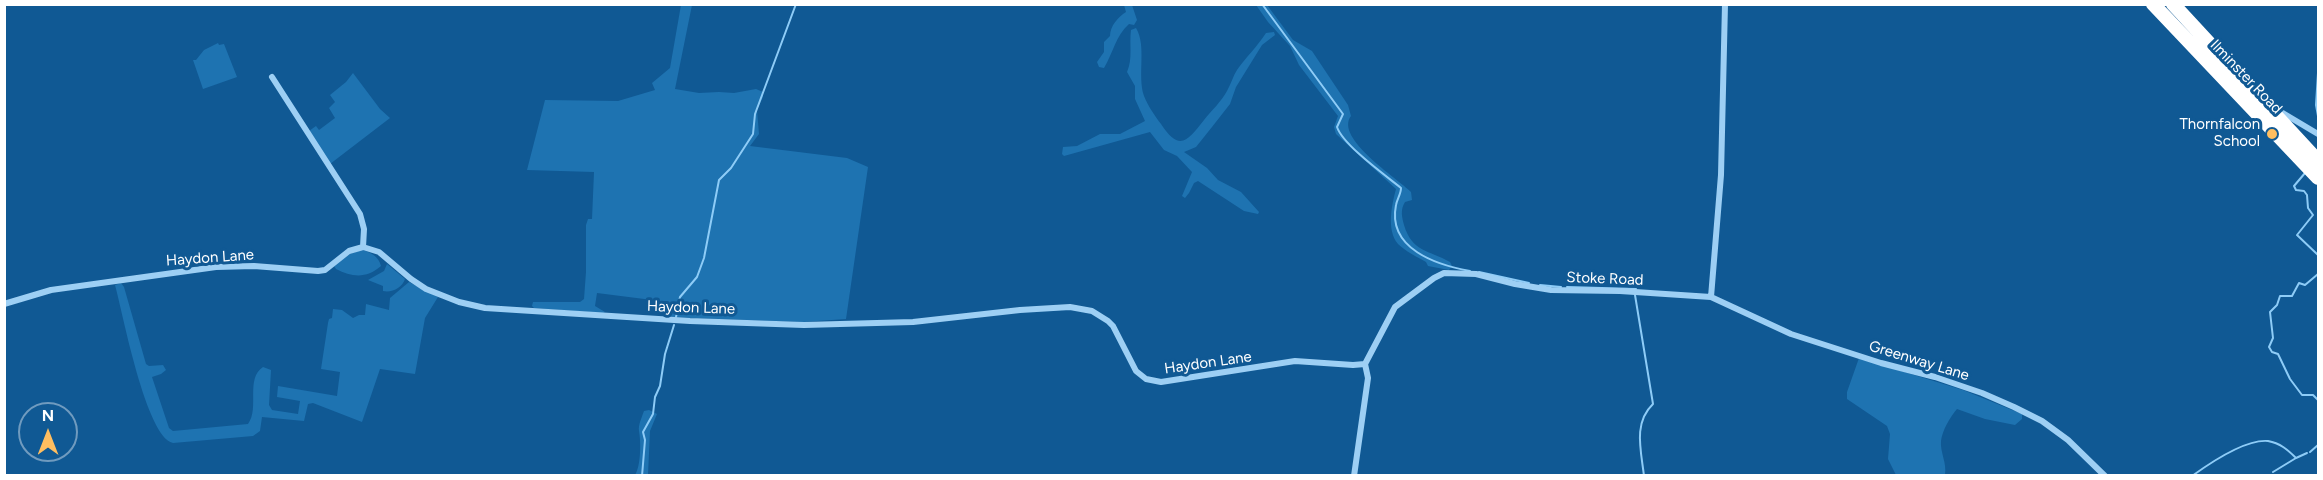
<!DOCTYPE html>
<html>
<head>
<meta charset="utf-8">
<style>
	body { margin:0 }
	#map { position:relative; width:2323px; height:480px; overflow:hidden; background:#105994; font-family:Figtree,sans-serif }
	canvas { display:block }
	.frame { position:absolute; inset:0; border:6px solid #fff; pointer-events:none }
	.north { position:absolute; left:18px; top:402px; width:60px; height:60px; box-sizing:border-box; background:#105994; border:2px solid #709bbf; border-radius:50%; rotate:0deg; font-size:16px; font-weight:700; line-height:24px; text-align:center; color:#fff }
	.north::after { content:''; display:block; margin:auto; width:21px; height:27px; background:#ffbe60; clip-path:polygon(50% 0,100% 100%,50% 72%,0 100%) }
</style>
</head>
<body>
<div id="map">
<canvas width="2323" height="480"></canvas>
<div class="frame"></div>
<div class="north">N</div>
</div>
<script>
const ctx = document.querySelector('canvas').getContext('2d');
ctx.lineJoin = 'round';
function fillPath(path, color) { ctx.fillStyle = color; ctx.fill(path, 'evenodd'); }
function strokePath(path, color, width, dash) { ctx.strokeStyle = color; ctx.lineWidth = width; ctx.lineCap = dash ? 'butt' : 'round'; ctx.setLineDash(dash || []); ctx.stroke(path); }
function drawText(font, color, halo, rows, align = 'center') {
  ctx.font = font + ' Figtree,sans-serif'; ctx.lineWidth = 6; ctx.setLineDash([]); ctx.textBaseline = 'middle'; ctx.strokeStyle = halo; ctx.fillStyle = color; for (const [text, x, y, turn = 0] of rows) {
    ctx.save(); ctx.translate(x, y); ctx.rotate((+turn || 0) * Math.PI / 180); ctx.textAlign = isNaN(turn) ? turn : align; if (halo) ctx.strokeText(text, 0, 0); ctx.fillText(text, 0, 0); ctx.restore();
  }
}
fillPath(new Path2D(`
	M681,5h11l-17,84 24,4 20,-1 15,1 22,-4 7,3v5l-6,13 2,24 -9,12 97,12 21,9 -22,152 -43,3 -139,-5 4,-15 -71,-9 -2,13 10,6 -2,1 -69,-5 -2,-2 1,-4h47l4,-3 2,-27v-47l2,-6h4l2,-47 -67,-2 18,-70 73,1 37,-11 -3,-7 18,-15z
	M1124,5h8l5,15 -3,5 -5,-1c-13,11 -16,29 -25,44l-5,-1 -2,-5 7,-10v-10l6,-6c0,-10 8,-19 16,-24z
	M1256,5h11l26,35 19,11 36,54 3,11c-17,22 46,62 60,76l1,8 -7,2c-5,8 -3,15 -1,23 8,27 25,25 46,37l2,4 -3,4 -21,-4 -2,-4c-9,-5 -21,-11 -28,-18 -12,-14 -6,-40 -2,-55l-60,-55 -2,-7 4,-11 -39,-51 -9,-19 -22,-24z
	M1136,28c11,18 1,47 8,68 4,10 11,20 17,28 19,29 27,16 43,-4 8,-10 17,-18 23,-29 4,-7 6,-15 10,-21 9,-13 20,-23 29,-37l8,-1 1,3 -13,10 -26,42 -6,17 -18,23 -16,20 -12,5 23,16 11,12 23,12 18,20 -1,2 -14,-3 -46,-30 -4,2 -5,10 -4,5 -3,-2 10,-24 -15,-16 -13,-6 -14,-18 -86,24 -2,-2 1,-7 14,-1 23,-12h20l25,-13 -10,-22v-13l-8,-14c6,-14 2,-27 4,-42z
	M218,43l1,2 5,-1 13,33 -34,12 -10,-29h3l8,-10z
	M353,73l27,36 10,9 -60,46 -21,-33 7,-5 3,4 16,-12 -6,-10 6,-6 -5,-7 16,-13z
	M361,250c9,1 18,7 20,16 -15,13 -29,11 -45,3l-2,-3 16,-12z
	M387,264l18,15c-3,9 -13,14 -22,12v-5l-15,-6 16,-9z
	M409,282l29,15 -13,21 -10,56 -35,-5 -18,53 -49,-19 -5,1 -4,17 -42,-4 -2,14 -7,5 -80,7c-27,-6 -50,-129 -58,-158l6,-2 3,4 22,77 3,2 14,-1 3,5 -5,4 -9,3 17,51 4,3 75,-7c12,-16 -3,-45 15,-57l8,3 -2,35 3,5 26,4 2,-13 -23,-4 1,-11 59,10 3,-24 -19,-3 7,-46 1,-4 3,-1 1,-9 9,1 11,8 6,-3h6l1,-11 23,6 1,-12z
	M1859,358l104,32 59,24v5l-7,6 -30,-6 -28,-10c-7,8 -15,22 -16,32 -1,12 6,21 4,34h-49l-8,-16 2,-25 -3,-8 -40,-27v-7z
	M649,410l8,4 -7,17 -2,44h-13c6,-9 6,-33 4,-44 -1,-6 3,-14 5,-20z`), '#1e73b1');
strokePath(new Path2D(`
	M1262,4l81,110 -6,13c6,18 48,48 64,61 0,6 -4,11 -5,17 -9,44 41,60 74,66
	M2318,73l-2,32 2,11
	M2305,173l-11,13 2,4 8,1 3,4 1,13 5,7 -16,20 21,20
	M1479,272l50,11
	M2318,274l-13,11 -6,-2 -7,13h-12l-3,9 -7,7 3,26 -4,9 3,5 6,2 12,25 12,16h11l5,5
	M1540,285l21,2
	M1567,287l69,2
	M1635,295l18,109c-20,19 -12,46 -9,72
	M676,317l4,-20 17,-20 7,-19 15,-78 12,-12 22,-34 2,-20 41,-110
	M2310,452l8,-7
	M2273,472l23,-14
	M642,476l3,-36 -2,-8 10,-18 2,-17 5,-11 5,-32 9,-29
	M2192,476c18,-13 54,-37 76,-35 12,2 20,9 28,17l11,-5`), '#8eccf7', 2);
strokePath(new Path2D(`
	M272,77l88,137 4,15 -1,18
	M2276,109l42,25
	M1711,297l10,-122 4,-171
	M4,304l47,-14 165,-23 38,-1 64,5 7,-1 24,-19 14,-4 16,5 32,27 15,10 33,13 26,6 205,13 114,4 109,-3 107,-12 50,-3 22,4 16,10 5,5 23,45 10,8 15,3 134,-21 58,4 12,-1
	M1354,476l14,-98 -3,-14 30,-57 39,-29 10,-5 32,1 39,10 36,6 69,1 91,6 80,37 90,29 54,14 47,16 32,14 28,14 26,19 37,36`), '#9dcff4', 6);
strokePath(new Path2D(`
	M2153,4l165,174
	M2173,4l145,157`), '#fff', 14);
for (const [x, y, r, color] of [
	[2272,134,6,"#ffbe60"]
]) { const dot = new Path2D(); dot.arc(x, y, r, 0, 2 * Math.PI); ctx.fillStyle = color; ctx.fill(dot); strokePath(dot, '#105994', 2); }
drawText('15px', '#fff', '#105994', [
	["Ilminster Road",2246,77,46],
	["Haydon Lane",210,258,-4],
	["Stoke Road",1605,279,2],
	["Haydon Lane",691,308,2],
	["Greenway Lane",1919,361,17],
	["Haydon Lane",1208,363,-8]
]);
drawText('15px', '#fff', '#105994', [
	["Thornfalcon",2260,125],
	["School",2260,142]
], 'right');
</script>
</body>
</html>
